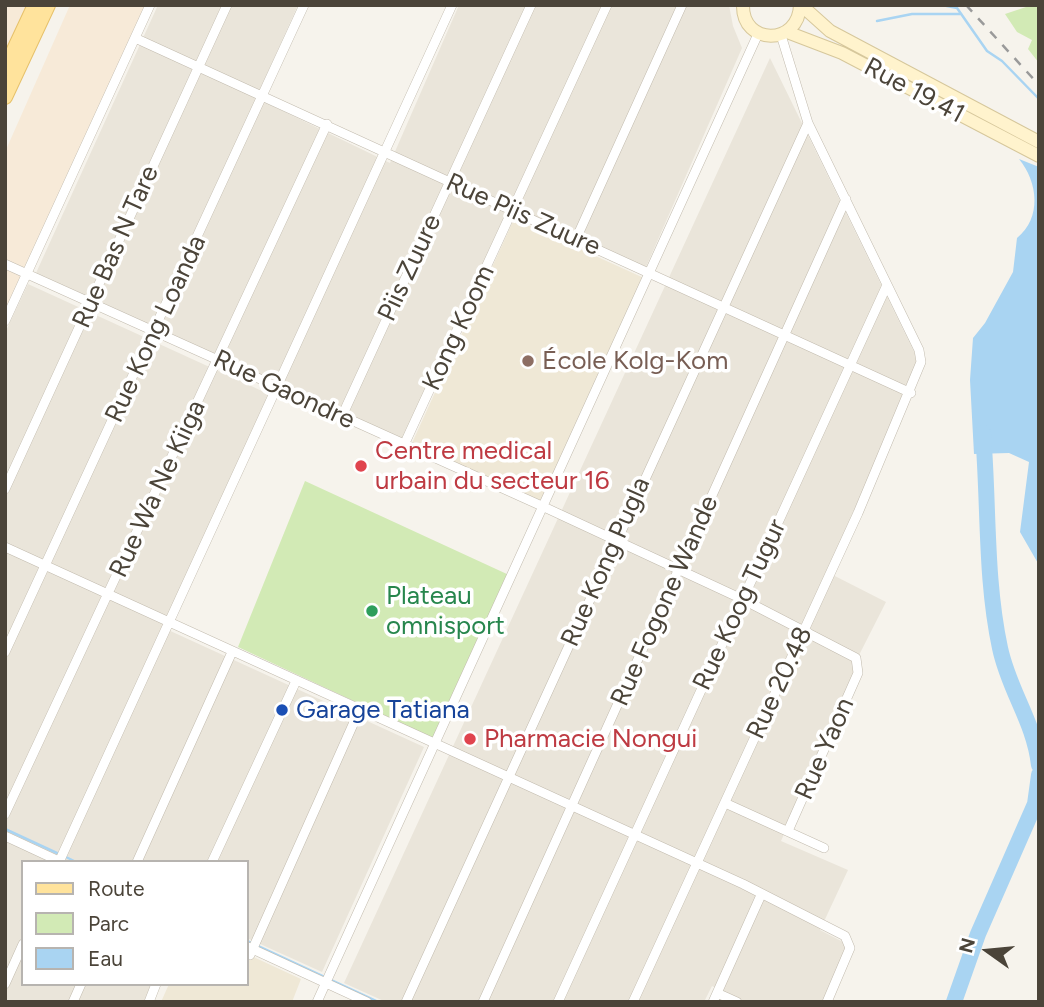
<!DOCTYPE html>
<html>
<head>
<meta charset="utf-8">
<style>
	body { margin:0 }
	#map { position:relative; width:1044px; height:1007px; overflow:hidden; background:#f6f3ec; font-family:Figtree,sans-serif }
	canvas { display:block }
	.frame { position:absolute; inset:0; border:7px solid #4b4439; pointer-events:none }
	.legend { position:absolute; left:21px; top:860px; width:228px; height:126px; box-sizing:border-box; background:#fff; border:2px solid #b7b4b0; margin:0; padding:9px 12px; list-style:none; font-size:21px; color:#4b4439 }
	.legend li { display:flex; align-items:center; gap:14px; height:35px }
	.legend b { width:35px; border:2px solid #b7b4b0 }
	.north { position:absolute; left:953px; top:916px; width:70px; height:70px; -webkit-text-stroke:5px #fff; paint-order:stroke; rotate:285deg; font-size:19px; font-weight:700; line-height:28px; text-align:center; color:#4b4439 }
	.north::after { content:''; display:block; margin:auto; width:24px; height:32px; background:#4b4439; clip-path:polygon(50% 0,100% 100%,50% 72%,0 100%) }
</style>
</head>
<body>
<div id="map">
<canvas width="1044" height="1007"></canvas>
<div class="frame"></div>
<ul class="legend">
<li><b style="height:9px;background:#ffe39c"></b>Route</li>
<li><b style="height:19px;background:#d2eab5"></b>Parc</li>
<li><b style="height:19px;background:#a9d4f2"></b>Eau</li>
</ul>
<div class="north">N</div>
</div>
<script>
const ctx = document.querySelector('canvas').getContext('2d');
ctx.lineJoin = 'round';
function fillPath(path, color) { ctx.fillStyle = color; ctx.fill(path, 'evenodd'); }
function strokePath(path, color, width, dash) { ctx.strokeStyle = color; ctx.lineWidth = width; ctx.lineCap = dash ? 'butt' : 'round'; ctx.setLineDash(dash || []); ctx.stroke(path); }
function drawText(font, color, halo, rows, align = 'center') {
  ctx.font = font + ' Figtree,sans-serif'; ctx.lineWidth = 7; ctx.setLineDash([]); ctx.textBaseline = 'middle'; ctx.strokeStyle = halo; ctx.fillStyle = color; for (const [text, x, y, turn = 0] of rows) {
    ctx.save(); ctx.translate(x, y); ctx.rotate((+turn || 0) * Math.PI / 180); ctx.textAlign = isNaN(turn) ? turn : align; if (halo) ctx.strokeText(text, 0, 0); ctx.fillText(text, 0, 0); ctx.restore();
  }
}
fillPath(new Path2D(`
	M158,5h140l-42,93 134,65 69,-158h270l4,21 9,22 -96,219 -135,-61 -107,234 -368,-167z
	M770,58l149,304 -92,210 59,30 -32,63 2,9 -75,167 67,29 -28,60 25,13 2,5 -24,54h-77l-34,-16 -8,16h-318l-42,-19z
	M28,284l245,112 -107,233 258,118 -102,225 -75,-34v-76h-224v122h131l-8,18h-141v-669z`), '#eae5da');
fillPath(new Path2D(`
	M5,5h25l-25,56z
	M70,5h76l-141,310v-163z`), '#f7ead8');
fillPath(new Path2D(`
	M514,219l130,59 -103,225 -129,-60z
	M247,954l54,25 -9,23h-131l8,-18h78z`), '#efe8d6');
fillPath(new Path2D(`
	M1032,5h7v58l-11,-14 4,-9 -15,-8 -12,-18z
	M305,481l204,94 -76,163 -195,-91z`), '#d2eab5');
fillPath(new Path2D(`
	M1019,159l20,8v398l-19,-33 9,-70 -20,-9 -35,1 -4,-74 3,-42 12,-15 28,-51 4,-34c25,-20 21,-56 2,-79z`), '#a9d4f2');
strokePath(new Path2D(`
	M942,5l15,3 30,43 15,10 37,38
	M877,21l35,-7h48
	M5,829l54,25
	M66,857l10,5
	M247,941l131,61`), '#a9d4f2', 2.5);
strokePath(new Path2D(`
	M983,433c6,72 2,145 17,215 9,43 34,73 39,117
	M954,1002l24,-68 57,-130 4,-29`), '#a9d4f2', 16);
const minor = new Path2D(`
	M135,38l776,355
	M576,239l106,-234
	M5,264l539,243 198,92 114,59 2,15 -70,158
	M5,321l145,-316
	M342,416l189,-411
	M404,445l203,-440
	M5,489l222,-484
	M5,547l738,337 102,52 5,12 -23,54
	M5,652l299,-647
	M725,803l99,45
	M5,814l322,-690
	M5,836l56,26
	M59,862l393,-857
	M137,862l95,-210
	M212,862l84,-181
	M248,947l119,55
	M250,955l109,-244
	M5,984l18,-40
	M717,993l20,9
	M73,1002l8,-18
	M149,1002l7,-18
	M317,1002l441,-968
	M406,1002l402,-879
	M483,1002l363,-803
	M558,1002l329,-717
	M633,1002l225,-489 63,-151 -2,-12 -111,-227 -27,-88
	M713,1002l48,-107`);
const secondary = new Path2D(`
	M743,5c-1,41 56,41 57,0
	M801,5l29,26 209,111
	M787,32l55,21 197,103`);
const primary = new Path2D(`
	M5,69l30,-64
	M5,97l43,-92`);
strokePath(minor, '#c2bbae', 10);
strokePath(secondary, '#d6c79b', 14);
strokePath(primary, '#e6c16a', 16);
strokePath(minor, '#fff', 9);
strokePath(secondary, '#fff3cd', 12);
strokePath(primary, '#ffe39c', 14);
strokePath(new Path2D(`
	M966,5l73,80`), '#9a9a9a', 2.5, [9, 9]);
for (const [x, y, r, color] of [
	[528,361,7,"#8d6e63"],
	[361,466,7,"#e0444e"],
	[372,611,7,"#2e9e5b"],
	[282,710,7,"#1a4fb4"],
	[470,739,7,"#e0444e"]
]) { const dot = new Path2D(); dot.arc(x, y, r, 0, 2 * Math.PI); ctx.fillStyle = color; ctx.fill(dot); strokePath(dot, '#fff', 2.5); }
drawText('26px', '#4b4439', '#fff', [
	["Rue 19.41",914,91,28],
	["Rue Piis Zuure",523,215,24],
	["Rue Bas N Tare",116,247,-66],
	["Piis Zuure",410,268,-65],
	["Kong Koom",459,328,-65],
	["Rue Kong Loanda",156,329,-65],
	["Rue Gaondre",284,390,25],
	["Rue Wa Ne Kiiga",158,489,-65],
	["Rue Kong Pugla",606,562,-66],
	["Rue Fogone Wande",665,601,-66],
	["Rue Koog Tugur",740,605,-65],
	["Rue 20.48",780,683,-65],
	["Rue Yaon",825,749,-66]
]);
drawText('26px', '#785e54', '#fff', [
	["École Kolg-Kom",542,361]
], 'left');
drawText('26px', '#be3a42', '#fff', [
	["Centre medical",375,451],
	["urbain du secteur 16",375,481],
	["Pharmacie Nongui",484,739]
], 'left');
drawText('26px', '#27864d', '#fff', [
	["Plateau",386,596],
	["omnisport",386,626]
], 'left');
drawText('26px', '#164399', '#fff', [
	["Garage Tatiana",296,710]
], 'left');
</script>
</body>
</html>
